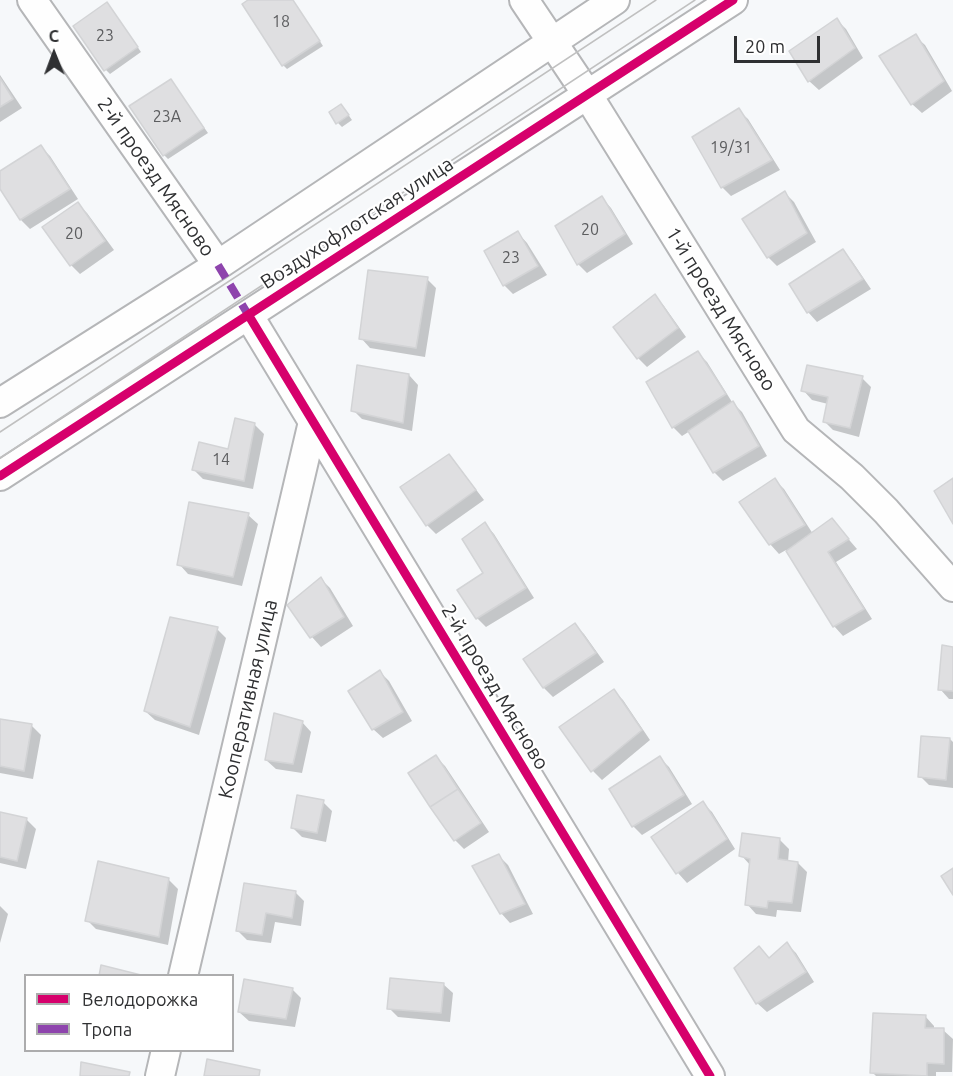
<!DOCTYPE html>
<html>
<head>
<meta charset="utf-8">
<style>
	body { margin:0 }
	#map { position:relative; width:953px; height:1076px; overflow:hidden; background:#f6f8fa; font-family:Ubuntu,sans-serif }
	canvas { display:block }
	.legend { position:absolute; left:24px; top:974px; width:210px; height:78px; box-sizing:border-box; background:#fff; border:2px solid #acacad; margin:0; padding:8px 10px; list-style:none; font-size:18px; color:#2f3032 }
	.legend li { display:flex; align-items:center; gap:12px; height:30px }
	.legend b { width:30px; border:2px solid #acacad }
	.north { position:absolute; left:24px; top:24px; width:60px; height:60px; -webkit-text-stroke:4px #fff; paint-order:stroke; rotate:359deg; font-size:16px; font-weight:700; line-height:24px; text-align:center; color:#2f3032 }
	.north::after { content:''; display:block; margin:auto; width:21px; height:27px; background:#2f3032; clip-path:polygon(50% 0,100% 100%,50% 72%,0 100%) }
	.scale { position:absolute; left:734px; top:36px; width:86px; height:27px; box-sizing:border-box; border:3px solid #2f3032; border-top:0; padding-left:8px; font-size:18px; line-height:21px; white-space:nowrap; color:#2f3032; -webkit-text-stroke:4px #fff; paint-order:stroke }
</style>
</head>
<body>
<div id="map">
<canvas width="953" height="1076"></canvas>
<ul class="legend">
<li><b style="height:8px;background:#d6006c"></b>Велодорожка</li>
<li><b style="height:8px;background:#8e44ad"></b>Тропа</li>
</ul>
<div class="north">С</div>
<div class="scale">20 m</div>
</div>
<script>
const ctx = document.querySelector('canvas').getContext('2d');
ctx.lineJoin = 'round';
function fillPath(path, color) { ctx.fillStyle = color; ctx.fill(path, 'evenodd'); }
function strokePath(path, color, width, dash) { ctx.strokeStyle = color; ctx.lineWidth = width; ctx.lineCap = dash ? 'butt' : 'round'; ctx.setLineDash(dash || []); ctx.stroke(path); }
function drawText(font, color, halo, rows, align = 'center') {
  ctx.font = font + ' Ubuntu,sans-serif'; ctx.lineWidth = 4.5; ctx.setLineDash([]); ctx.textBaseline = 'middle'; ctx.strokeStyle = halo; ctx.fillStyle = color; for (const [text, x, y, turn = 0] of rows) {
    ctx.save(); ctx.translate(x, y); ctx.rotate((+turn || 0) * Math.PI / 180); ctx.textAlign = isNaN(turn) ? turn : align; if (halo) ctx.strokeText(text, 0, 0); ctx.fillText(text, 0, 0); ctx.restore();
  }
}
fillPath(new Path2D(`
	M251,0h42l30,46 -36,23 -4,-4z
	M111,8l30,44 -31,22 -4,-4z
	M837,20l9,9 17,29 -44,32 -10,-9z
	M915,36l10,9 27,46 -30,22 -10,-9 -30,-47z
	M0,75l22,33 -22,14z
	M171,81l37,52 -40,26 -4,-4z
	M345,110l7,10 -10,7 -4,-4z
	M738,110l10,9 32,51 -49,26 -9,-9z
	M41,147l9,9 28,43 -48,30 -9,-9 -21,-33v-14z
	M785,193l9,9 22,40 -39,24 -9,-9z
	M602,198l9,10 22,36 -46,29 -9,-9z
	M78,204l9,9 27,37 -34,24 -9,-9z
	M518,233l9,10 20,32 -34,19 -9,-9z
	M843,251l9,10 19,28 -54,33 -9,-10 -17,-28z
	M427,279l9,9 -11,69 -55,-9 -9,-10z
	M655,296l9,10 22,31 -39,30 -9,-9z
	M698,353l9,9 25,40 10,10 25,44 -44,25 -9,-9 -24,-41 -8,5 -9,-9z
	M409,375l9,10 -6,46 -50,-12 -9,-9z
	M862,378l9,9 -12,50 -26,-7 -9,-9 4,-17 -16,-4 -9,-10z
	M254,424l10,10 -11,55 -50,-10 -9,-9 35,-19z
	M458,466l26,34 -48,34 -9,-9z
	M775,480l9,9 29,45 19,-14 25,29 -21,13 36,57 -29,17 -9,-10 -48,-76 -7,4 -9,-10z
	M248,515l10,9 -16,62 -54,-12 -9,-10z
	M485,524l9,10 40,64 -48,29 -9,-9 8,-45z
	M321,579l9,9 23,38 -32,21 -9,-10 -23,-32z
	M575,625l9,9 20,28 -51,35 -9,-9 -19,-29z
	M217,629l9,9 -27,97 -44,-15 -10,-9z
	M953,648v51h-4l-9,-10z
	M380,672l9,9 23,40 -29,17 -10,-9z
	M614,691l9,9 27,40 -48,40 -9,-9 -32,-44z
	M0,720l31,5 10,10 -8,44 -33,-6z
	M302,722l9,10 -9,41 -26,-4 -10,-9z
	M950,739l3,3v46l-24,-3 -9,-9z
	M436,757l9,9 44,66 -25,17 -9,-9z
	M660,758l9,9 23,37 -50,31 -9,-9z
	M323,802l9,9 -6,31 -24,-5 -10,-10z
	M703,803l9,9 23,37 -48,34 -9,-10 -25,-36z
	M0,814l27,6 9,9 -10,40 -26,-6z
	M780,840l9,9 -1,13 10,1 9,9 -6,40 -24,-2 -1,7 -20,-3 -9,-10 4,-38 -10,-11z
	M499,856l9,9 25,49 -23,9 -9,-10z
	M168,879l10,10 -10,56 -72,-16 -9,-9z
	M295,892l9,9 -3,25 -26,-4 -4,21 -24,-3 -9,-9z
	M0,906l8,8 -8,29z
	M787,944l9,9 18,29 -47,30 -10,-9 2,-55 11,11z
	M443,984l10,9 -3,29 -52,-5 -9,-9z
	M292,989l9,9 -6,29 -46,-6 -10,-9z
	M925,1016l9,10v3l9,1 10,9 -1,33h-16v4h-60l-4,-4z`), '#0003');
const building = new Path2D(`
	M248,0h45l27,41 -38,25 -40,-62z
	M107,2l31,45 -34,24 -31,-45z
	M837,18l18,30 -47,34 -19,-31z
	M916,34l28,47 -33,24 -32,-49z
	M0,78l13,21 -13,8z
	M171,79l33,49 -41,28 -34,-50z
	M341,104l8,11 -13,9 -7,-12z
	M739,108l33,52 -51,28 -29,-51z
	M41,145l29,44 -50,31 -20,-31v-18z
	M785,191l22,42 -40,25 -25,-39z
	M602,196l23,38 -48,31 -22,-39z
	M78,202l27,39 -35,25 -28,-39z
	M518,231l20,35 -35,20 -19,-35z
	M843,249l20,30 -56,34 -18,-29z
	M368,270l60,7 -12,71 -57,-9z
	M655,294l23,34 -41,31 -24,-32z
	M698,351l28,43 -54,34 -26,-46z
	M357,365l52,9 -6,49 -52,-12z
	M807,365l56,11 -13,52 -27,-6 5,-25 -27,-6z
	M733,401l26,45 -46,27 -25,-42z
	M235,418l20,5 -11,58 -52,-11 7,-28 29,7z
	M449,454l27,36 -50,36 -26,-39z
	M775,478l30,47 -36,20 -30,-43z
	M953,478v46l-19,-33z
	M189,502l60,11 -16,64 -56,-12z
	M832,518l17,21 -21,13 36,57 -31,18 -47,-76z
	M485,522l41,66 -50,31 -19,-29 26,-17 -21,-34z
	M321,577l23,40 -34,21 -23,-33z
	M170,617l48,10 -28,100 -46,-16z
	M575,623l21,30 -53,35 -20,-29z
	M942,645l11,2v44l-15,-1z
	M380,670l23,42 -31,18 -24,-39z
	M614,689l28,41 -51,42 -32,-45z
	M274,713l29,8 -10,43 -28,-4z
	M0,719l32,5 -8,47 -24,-5z
	M921,736l29,2 -4,42 -28,-3z
	M436,755l22,34 -28,18 -22,-34z
	M660,756l24,39 -52,32 -23,-38z
	M458,789l23,34 -27,18 -24,-34z
	M297,795l27,5 -7,33 -26,-5z
	M703,801l24,38 -51,35 -25,-37z
	M0,812l27,6 -10,43 -17,-4z
	M742,833l38,5 -2,21 20,3 -6,41 -24,-2 -1,7 -22,-3 5,-46 -11,-3z
	M499,854l26,50 -25,10 -28,-48z
	M98,861l71,17 -10,59 -74,-16z
	M953,868v27l-12,-19z
	M244,883l52,8 -4,27 -26,-5 -4,22 -26,-4z
	M787,942l19,30 -50,32 -22,-36 25,-22 10,12z
	M101,965l44,11h-46z
	M390,978l54,5 -3,30 -54,-4z
	M244,979l49,9 -7,31 -48,-7z
	M873,1013l53,2 -1,13h19v36l-17,-1v13l-57,-3z
	M207,1059l53,11 -1,6h-55z
	M81,1062l49,10 -1,4h-49z`);
fillPath(building, '#dfdfe1');
strokePath(building, '#d3d4d6', 1.5);
const minor = new Path2D(`
	M32,0l186,265
	M524,0l63,94 209,336 56,47 34,34 67,76
	M249,316l461,760
	M0,403l218,-138 397,-265
	M0,476l733,-476
	M183,976l130,-554
	M160,1076l6,-26`);
strokePath(minor, '#b5b6b8', 32);
strokePath(minor, '#fefefe', 28);
strokePath(new Path2D(`
	M0,432l656,-432
	M0,458l695,-458`), '#c0c0c0', 1.5);
strokePath(new Path2D(`
	M218,265l31,51`), '#8e44ad', 8, [15, 8]);
strokePath(new Path2D(`
	M249,316l461,760
	M0,476l733,-476`), '#d6006c', 9);
drawText('16px', '#5c5d5f', null, [
	["18",281,22],
	["23",105,36],
	["23А",167,117],
	["19/31",731,148],
	["20",590,230],
	["20",74,234],
	["23",511,258],
	["14",221,460]
]);
drawText('20px', '#2f3032', '#fff', [
	["2-й проезд Мясново",156,177,55],
	["Воздухофлотская улица",357,223,-33],
	["1-й проезд Мясново",721,309,58],
	["2-й проезд Мясново",495,687,59],
	["Кооперативная улица",248,699,-77]
]);
</script>
</body>
</html>
